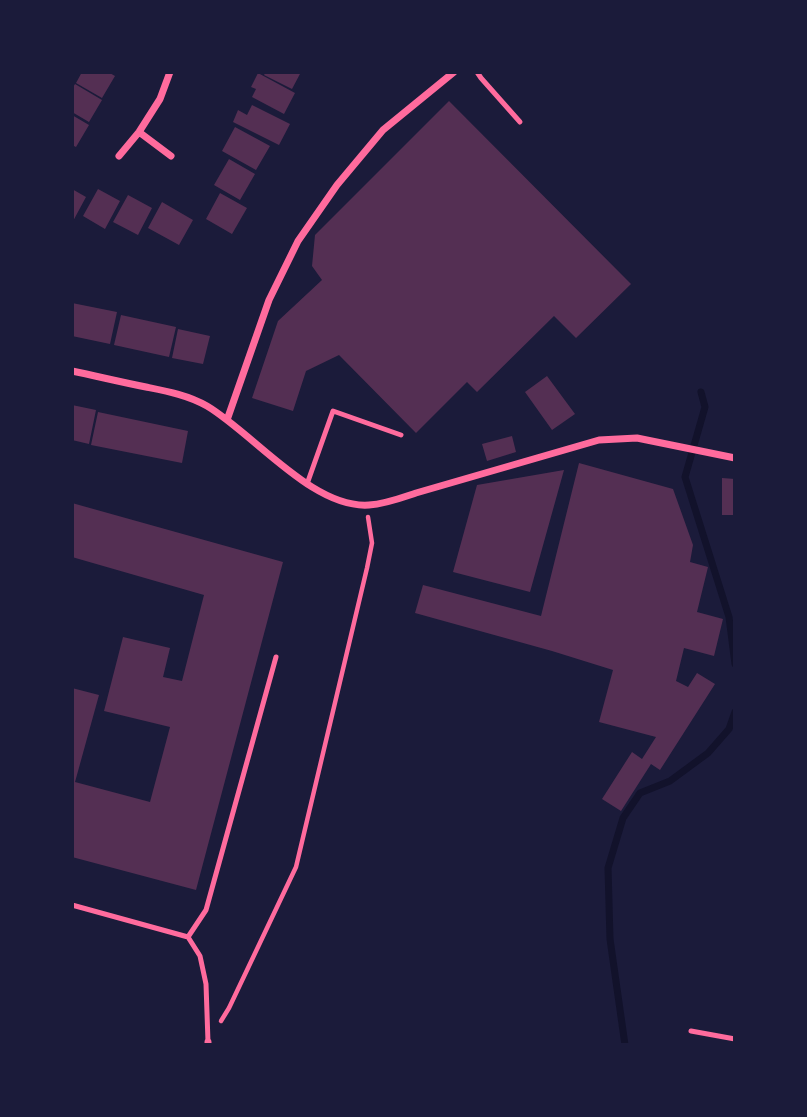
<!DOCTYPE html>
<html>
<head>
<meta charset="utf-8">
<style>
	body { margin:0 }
	#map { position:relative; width:807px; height:1117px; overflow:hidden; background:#1b1b3a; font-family:"Archivo Narrow",sans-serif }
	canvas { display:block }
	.frame { position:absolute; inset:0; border:74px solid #1b1b3a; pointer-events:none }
</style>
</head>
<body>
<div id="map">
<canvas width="807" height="1117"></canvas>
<div class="frame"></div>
</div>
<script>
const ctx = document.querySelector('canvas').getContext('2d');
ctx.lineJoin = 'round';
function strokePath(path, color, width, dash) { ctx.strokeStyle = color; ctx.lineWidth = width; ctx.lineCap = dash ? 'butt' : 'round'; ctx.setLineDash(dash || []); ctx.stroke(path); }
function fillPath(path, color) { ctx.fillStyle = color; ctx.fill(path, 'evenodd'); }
strokePath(new Path2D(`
	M701,392l4,15 -20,70 44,140 6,47
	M625,1045l-15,-106 -2,-71 15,-50 17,-25 30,-12 38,-28 21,-24 6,-17`), '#12122b', 7);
fillPath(new Path2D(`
	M82,72h26l7,4 -13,22 -26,-15z
	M266,72h35l-9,17 -28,-14z
	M258,73l37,20 -11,21 -32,-17 4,-8 -5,-2z
	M75,84l27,16 -13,22 -17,-10v-23z
	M449,101l182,183 -55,54 -22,-22 -77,76 -10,-10 -51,51 -77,-78 -33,16 -13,40 -41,-13 26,-77 44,-41 -10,-14 3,-31z
	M252,105l38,19 -11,21 -46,-23 5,-12 9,5z
	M72,115l17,10 -13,22 -4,-2z
	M235,127l35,19 -14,24 -34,-19z
	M229,159l26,15 -15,26 -26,-15z
	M72,189l14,8 -14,26z
	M98,189l22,12 -15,28 -22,-13z
	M220,193l27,15 -15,26 -26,-15z
	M128,195l24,13 -14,27 -25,-13z
	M162,202l31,18 -14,25 -31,-17z
	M72,303l45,9 -7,32 -38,-8z
	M121,315l55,12 -7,30 -55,-12z
	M178,329l32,7 -7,28 -31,-6z
	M547,376l28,38 -23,16 -27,-38z
	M72,405l24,5 -7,34 -17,-4z
	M98,412l90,19 -6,32 -91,-18z
	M512,436l4,16 -29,9 -5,-17z
	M579,463l94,26 20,56 -3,17 18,5 -11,45 26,7 -9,37 -30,-8 -8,33 12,6 9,-14 18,11 -55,86 -9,-6 -30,47 -19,-12 30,-47 10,7 14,-22 -57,-15 14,-52 -61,-19 -137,-38 8,-28 118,31z
	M564,470l-34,122 -77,-20 24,-87z
	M722,478l13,1v36h-13z
	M72,503l211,59 -87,328 -124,-33v-169l27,7 -24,87 75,20 20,-75 -66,-16 19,-74 47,11 -7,29 19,4 22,-86 -132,-38z`), '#542f53');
strokePath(new Path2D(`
	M221,1021l8,-13 67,-141 71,-299 5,-25 -4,-26`), '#ff6b9d', 4.5);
strokePath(new Path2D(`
	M477,72l4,6 39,44
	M307,484l26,-73 68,24
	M72,905l116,32 12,19 6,28 2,58
	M188,937l18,-27 70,-253
	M691,1031l44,8`), '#ff6b9d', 5);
strokePath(new Path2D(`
	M139,132l32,24
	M119,156l20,-24 21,-33 10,-27
	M72,371c24,5 49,11 74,16 20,4 42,8 61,19 47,28 106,103 162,99 17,-1 32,-7 47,-12l183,-53 38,-2 98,20
	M227,420l42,-120 29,-59 39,-56 46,-55 71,-58
	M208,1045v-3`), '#ff6b9d', 7);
</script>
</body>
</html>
